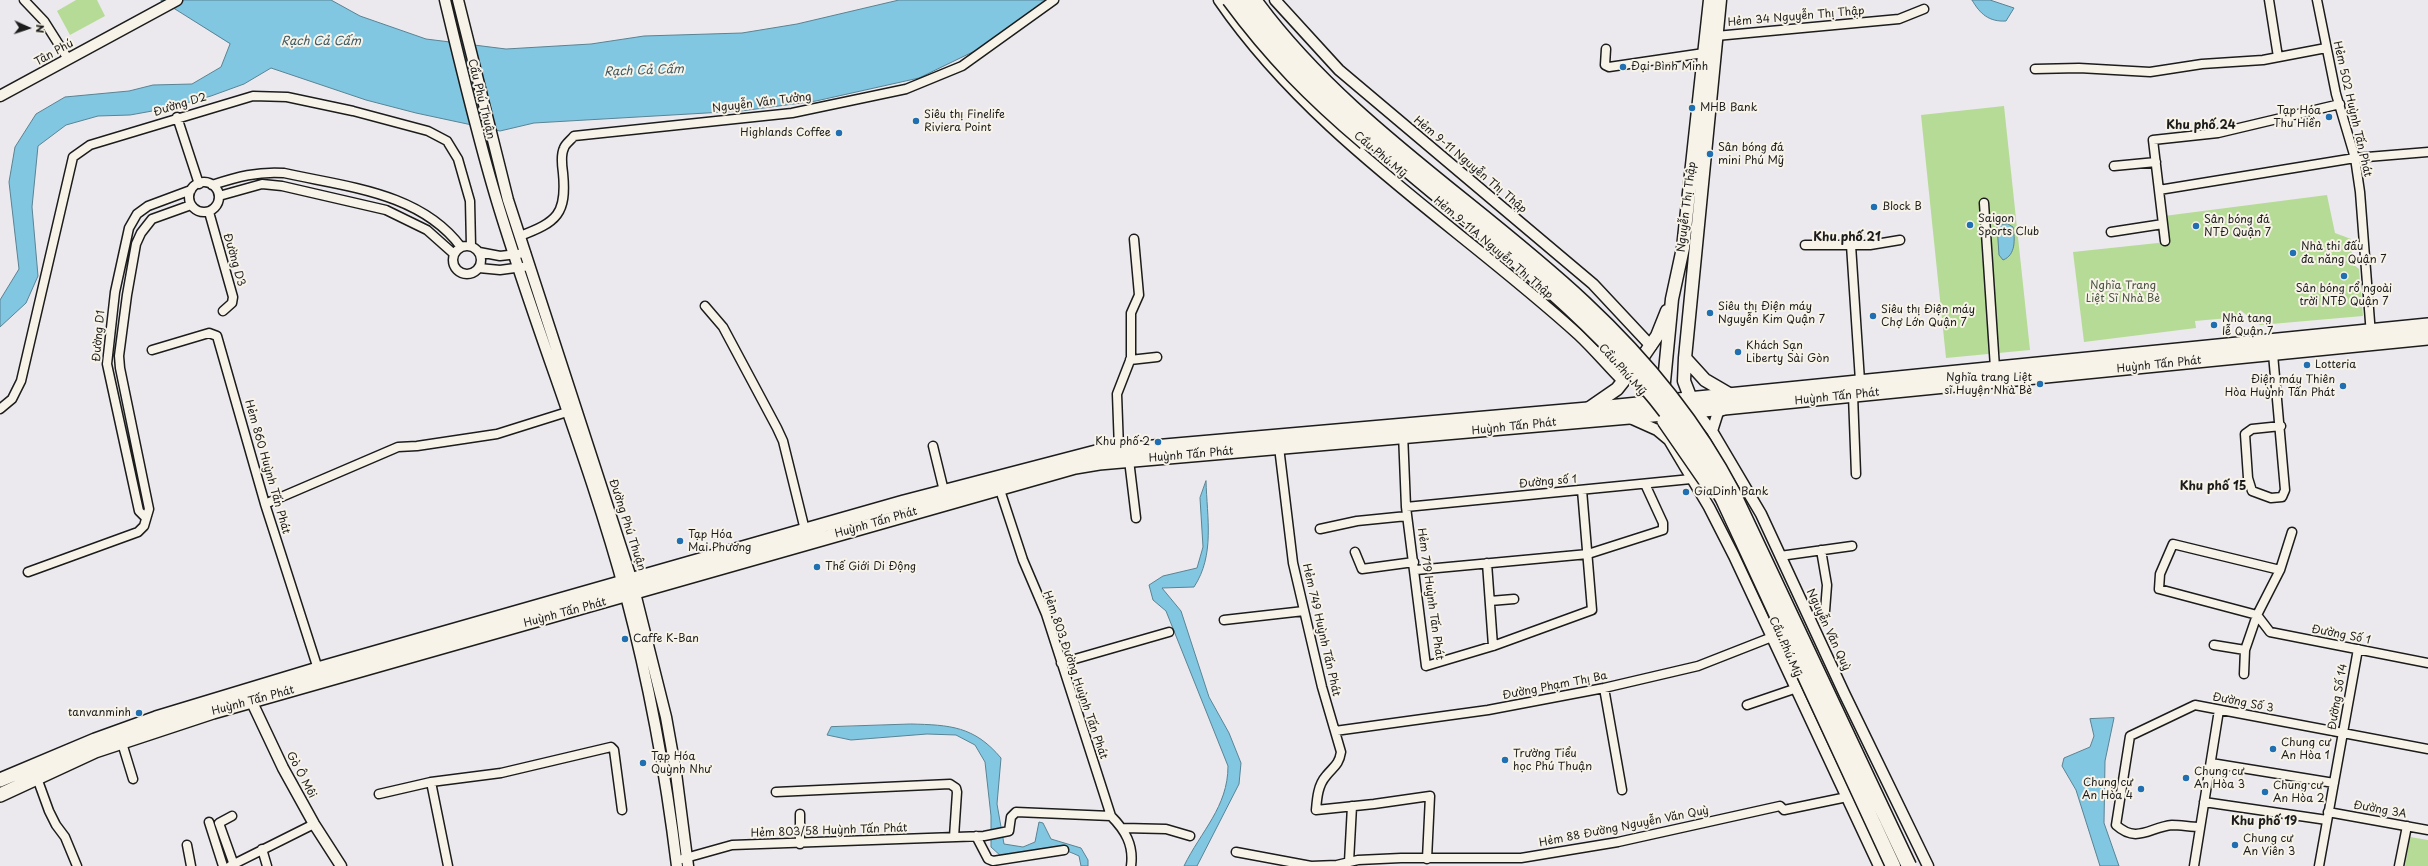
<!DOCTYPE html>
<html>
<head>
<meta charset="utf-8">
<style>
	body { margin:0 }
	#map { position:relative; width:2428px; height:866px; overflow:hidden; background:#ebe9ee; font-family:"Playpen Sans",sans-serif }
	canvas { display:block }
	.north { position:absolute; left:8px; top:8px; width:40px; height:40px; -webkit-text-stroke:3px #f7f3e8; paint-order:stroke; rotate:93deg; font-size:11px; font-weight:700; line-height:16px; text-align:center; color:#1c1c1c }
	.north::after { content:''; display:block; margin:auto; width:14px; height:18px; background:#1c1c1c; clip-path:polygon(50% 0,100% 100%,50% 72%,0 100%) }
</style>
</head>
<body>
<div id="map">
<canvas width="2428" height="866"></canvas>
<div class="north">N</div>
</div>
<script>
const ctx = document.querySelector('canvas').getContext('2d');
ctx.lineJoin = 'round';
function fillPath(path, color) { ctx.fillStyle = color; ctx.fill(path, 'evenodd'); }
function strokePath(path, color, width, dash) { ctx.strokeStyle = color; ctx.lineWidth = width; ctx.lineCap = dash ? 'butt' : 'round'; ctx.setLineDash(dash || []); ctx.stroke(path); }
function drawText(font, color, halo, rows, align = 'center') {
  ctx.font = font + ' "Playpen Sans",sans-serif'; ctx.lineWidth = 4; ctx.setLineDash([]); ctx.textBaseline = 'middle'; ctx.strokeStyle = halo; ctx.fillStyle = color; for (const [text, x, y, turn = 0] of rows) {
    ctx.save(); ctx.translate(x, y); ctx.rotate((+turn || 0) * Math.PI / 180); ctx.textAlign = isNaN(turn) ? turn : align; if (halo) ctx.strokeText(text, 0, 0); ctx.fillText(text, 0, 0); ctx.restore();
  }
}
fillPath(new Path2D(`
	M76,0h21l8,16 -35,19 -13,-24z
	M2004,106l26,244 -84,8 -25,-243z
	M2327,195l8,38 16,6 2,25 6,5 4,47 -103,9 -20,-15v7l-45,4 1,7 -112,14 -11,-90 94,-10 -3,-26z
	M2410,837l18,3v26h-23z`), '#b6db97');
const water = new Path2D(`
	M161,0h170l29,16 66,23 80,10 85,-5 53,-8 98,-3 55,-9 102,-24h147l-61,46 -66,32 -103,23 -75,10 -207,12 -34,8 -84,-18 -50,-13 -95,-32 -27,16 -33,12 -42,12 -39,7 -32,1 -32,9 -28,21 -6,61 6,69 -12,27 -26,24v-27l19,-31 -10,-87 6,-35 21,-33 29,-17 64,-6 24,-6 39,-1 29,-17 9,-23z
	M1972,0h18l24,8 -8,13c-17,1 -26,-7 -34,-21z
	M2008,224l5,3c2,12 3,28 -10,33l-4,-5 -2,-30z
	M1206,481c1,37 9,74 -12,106l-32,1 19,23 28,86 20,36 12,30 -2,21 -42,82h-13c17,-35 44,-59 44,-100l-62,-155 -13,-11 -4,-15 14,-9 34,-8 6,-21 -3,-49z
	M2114,718l-9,43 -1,62 15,43h-19l-24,-76 -14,-24 2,-8 26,-11 4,-11 -4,-17z
	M911,724c39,1 63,2 90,34l-4,46 7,40 19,3 12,-5 4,-20 4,1 8,16 30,9 7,12v6h-7l-2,-10c-33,-16 -43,-3 -76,2l-12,-11v-31l-6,-54 -10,-17 -19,-10 -29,-1 -76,6 -24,-5 4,-8z`);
fillPath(water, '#81c7e2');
strokePath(water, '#598393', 1);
const minor = new Path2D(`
	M24,0l20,21 24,38
	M2269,0l9,57
	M2317,0l19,94 19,64 5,34 11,143
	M1716,36l183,-17 25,-10
	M1606,49l-1,16 4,2 95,-14
	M2035,69l44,-1 71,4 52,-8 61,-4 63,-12
	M177,117l22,67
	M2114,166l42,-4
	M189 197a15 15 0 1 1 30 0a15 15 0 1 1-30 0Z
	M212,185c25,-8 46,-14 72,-12 62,14 136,19 177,74
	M2159,190l196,-32 73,-6
	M219,196l43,-12 20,2 104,24 41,20 27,24
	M1984,203l11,165
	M209,212l24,85 -1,6 -9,8
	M2111,232l52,-8
	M520,236c37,-14 47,-22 43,-63 -1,-7 -2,-19 1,-25 1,-4 7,-8 10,-12l218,-23 114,-24 56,-23 92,-66
	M2165,241l-12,-101 65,-7 122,-29
	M1805,245h65l30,-5
	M1851,245l9,136
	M453 260a14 14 0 1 1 28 0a14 14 0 1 1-28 0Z
	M479,252l21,4 26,-3
	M479,268l21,2 30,-4
	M705,306l18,21 54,101 6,13 22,89
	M152,350l57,-17 8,3 48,168 53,165
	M2273,354l12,136 -3,7 -11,1 -19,-7 -4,-13 -3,-44 7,-5 29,-3
	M1130,360l27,-3
	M1853,395l3,79
	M0,409l12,-10 9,-18 52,-224 17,-12 163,-49 34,1 66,14 75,20 19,10 11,18 12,42 1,45
	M1403,433l3,74 20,159 67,-20 99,-36 -10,-120
	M933,446l11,45
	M1279,447l14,116 29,124 19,65c-2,13 -8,15 -15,24 -8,9 -9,22 -10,34l58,-6 56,-8 -3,63
	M1119,449l-2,-55 14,-36v-45l8,-18 -5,-56
	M1129,460l7,58
	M999,487l24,73 23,54 65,202c14,14 23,29 20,50
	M265,504l133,-57 19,-1 80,-12 70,-22
	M1406,507l285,-28
	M146,518l-7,-7 -32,-147 8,-72 14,-64 8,-14 11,-8 43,-16
	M1320,529l37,-8 50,-5
	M1821,550l6,35 -2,26
	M1355,552l7,17 52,-7
	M1780,556l72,-10
	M1487,563l6,83
	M1416,570l172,-16 75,-24v-7l-18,-39
	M28,572l110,-40 6,-6 5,-17 -29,-141 -1,-12 8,-61 9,-51 5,-11 11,-14 39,-14
	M1490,601l24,-2
	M2257,615l-98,-26 1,-15 13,-30 107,26
	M2257,615l13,17 158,31
	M1224,620l80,-9
	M2214,645l31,5
	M1061,663l108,-31
	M2244,674l1,-24 12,-35 23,-45 12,-38
	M1604,688l18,102
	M1747,705l47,-16
	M1335,731l153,-21 116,-22 94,-22 74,-29
	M122,743l11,36
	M2211,763l123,20
	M37,778l12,33 7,14 9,12 12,29
	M431,782l17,84
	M776,792l174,-8 6,4 1,4 -3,45
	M379,794l52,-12 70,-9 110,-26 3,3 8,60
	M2204,802l123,18
	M2328,812l100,18
	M232,816l-13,7 15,42
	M209,822l14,44
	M2200,827c-9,0 -19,-2 -28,-2 -22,2 -35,19 -56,0l14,-89 65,-31 233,44
	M1123,828l43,1 24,7
	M976,836l12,23 5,2 71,-11
	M800,844v-30
	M187,845l4,21
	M262,849l5,17
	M1236,852l75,14 26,-1 21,-5 43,-2h120l97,-16 162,-36 4,4 63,-13
	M682,859l50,-14 252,-9 25,-5 2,-14 5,-5 95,4
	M1349,862l3,-56
	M230,866l84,-42
	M2194,866l25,-156
	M2319,866l39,-217
	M2399,866l8,-40`);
const tertiary = new Path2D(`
	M445,0c16,67 32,135 52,201 40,133 93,261 129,395 23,87 40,180 51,270
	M458,0l50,200 124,381 34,136 10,56 12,93
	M1219,0c94,137 239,225 360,335 15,14 29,31 44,46
	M1275,0l64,70 254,214 58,62
	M0,96l177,-96
	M1696,411l16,20 49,83 83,179 84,173
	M1628,417l29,13 12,10
	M1666,428l3,12 40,67 25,49 145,310
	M1712,431l6,-19 9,-4
	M249,696l34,72 31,56 27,42`);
const secondary = new Path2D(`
	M1685,358l20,22 24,14
	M1663,392l9,-93 11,-51 27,-248
	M1694,407l-10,-26 1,-23 35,-358
	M1588,409l29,-20 27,-34 13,-19 10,-25`);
const primary = new Path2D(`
	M0,780l95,-40 61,-22 162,-49 586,-167 192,-50 492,-43 840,-84
	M0,795l95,-44 118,-39 862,-245 24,-4 565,-49 764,-76`);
strokePath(minor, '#1c1c1c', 11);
strokePath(tertiary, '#1c1c1c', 13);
strokePath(secondary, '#1c1c1c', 15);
strokePath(primary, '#1c1c1c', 16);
strokePath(minor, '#f7f3e8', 8);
strokePath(tertiary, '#f7f3e8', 10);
strokePath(secondary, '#f7f3e8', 12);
strokePath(primary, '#f7f3e8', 13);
const primaryBridge = new Path2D(`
	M1229,0c42,57 82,97 136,143
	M1664,421l49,71`);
const trunkBridge = new Path2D(`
	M1239,0c45,65 105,116 165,167 121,102 242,189 319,332l170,367
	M1254,0c89,122 221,201 330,303 60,56 111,117 149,190l176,373`);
strokePath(primaryBridge, '#1c1c1c', 16, []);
strokePath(trunkBridge, '#1c1c1c', 17, []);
strokePath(primaryBridge, '#f7f3e8', 13);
strokePath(trunkBridge, '#f7f3e8', 14);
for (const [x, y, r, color] of [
	[1623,67,4,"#1f6fb2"],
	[1692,108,4,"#1f6fb2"],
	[2329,117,4,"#1f6fb2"],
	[916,121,4,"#1f6fb2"],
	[839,133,4,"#1f6fb2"],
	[1710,154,4,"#1f6fb2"],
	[1874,207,4,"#1f6fb2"],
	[1970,225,4,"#1f6fb2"],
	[2196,226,4,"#1f6fb2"],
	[2293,253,4,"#1f6fb2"],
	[2344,276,4,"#1f6fb2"],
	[1710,313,4,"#1f6fb2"],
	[1873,316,4,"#1f6fb2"],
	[2214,325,4,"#1f6fb2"],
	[1738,352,4,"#1f6fb2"],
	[2307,365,4,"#1f6fb2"],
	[2040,384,4,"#1f6fb2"],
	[2343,386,4,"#1f6fb2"],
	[1158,442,4,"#1f6fb2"],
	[1686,492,4,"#1f6fb2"],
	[680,541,4,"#1f6fb2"],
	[817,567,4,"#1f6fb2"],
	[625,639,4,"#1f6fb2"],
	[139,713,4,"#1f6fb2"],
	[2273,749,4,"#1f6fb2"],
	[1505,760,4,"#1f6fb2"],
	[643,763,4,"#1f6fb2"],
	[2186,778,4,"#1f6fb2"],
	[2141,789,4,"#1f6fb2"],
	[2265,792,4,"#1f6fb2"],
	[2235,845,4,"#1f6fb2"]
]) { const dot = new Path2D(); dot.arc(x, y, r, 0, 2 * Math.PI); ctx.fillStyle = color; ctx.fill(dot); strokePath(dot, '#f7f3e8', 1.5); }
drawText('11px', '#1c1c1c', '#f7f3e8', [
	["Hẻm 34 Nguyễn Thị Thập",1796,17,-5],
	["Tân Phú",54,53,-29],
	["Cầu Phú Thuận",481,99,76],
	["Nguyễn Văn Tưởng",762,103,-7],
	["Đường D2",180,105,-17],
	["Hẻm 502 Huỳnh Tấn Phát",2352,109,77],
	["Cầu Phú Mỹ",1380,155,40],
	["Hẻm 9-11 Nguyễn Thị Thập",1470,165,40],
	["Nguyễn Thị Thập",1687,207,-83],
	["Hẻm 9-11A Nguyễn Thị Thập",1493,248,40],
	["Đường D3",234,260,74],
	["Đường D1",99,336,-85],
	["Huỳnh Tấn Phát",2159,365,-6],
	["Cầu Phú Mỹ",1622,370,48],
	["Huỳnh Tấn Phát",1837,397,-6],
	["Huỳnh Tấn Phát",1514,427,-6],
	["Huỳnh Tấn Phát",1191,455,-5],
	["Hẻm 860 Huỳnh Tấn Phát",267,467,74],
	["Đường số 1",1548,482,-5],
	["Huỳnh Tấn Phát",876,523,-16],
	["Đường Phú Thuận",627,525,72],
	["Hẻm 719 Huỳnh Tấn Phát",1430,594,82],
	["Huỳnh Tấn Phát",565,613,-15],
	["Hẻm 749 Huỳnh Tấn Phát",1321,630,77],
	["Nguyễn Văn Quỳ",1828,630,65],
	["Đường Số 1",2341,635,11],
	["Cầu Phú Mỹ",1785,647,66],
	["Hẻm 803 Đường Huỳnh Tấn Phát",1075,675,71],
	["Đường Phạm Thị Ba",1555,686,-11],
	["Đường Số 14",2338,697,-80],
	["Huỳnh Tấn Phát",253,701,-15],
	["Đường Số 3",2243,703,11],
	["Gò Ô Môi",301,775,62],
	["Đường 3A",2380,810,10],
	["Hẻm 88 Đường Nguyễn Văn Quỳ",1624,827,-11],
	["Hẻm 803/58 Huỳnh Tấn Phát",829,831,-2]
]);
drawText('11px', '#1c1c1c', '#f7f3e8', [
	["Đại Bình Minh",1631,67],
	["MHB Bank",1700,108],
	["Tạp Hóa",2321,111,"right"],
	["Thu Hiền",2321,124,"right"],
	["Siêu thị Finelife",924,115],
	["Riviera Point",924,128],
	["Highlands Coffee",831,133,"right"],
	["Sân bóng đá",1718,148],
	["mini Phú Mỹ",1718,161],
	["Block B",1882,207],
	["Saigon",1978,219],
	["Sports Club",1978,232],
	["Sân bóng đá",2204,220],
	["NTĐ Quận 7",2204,233],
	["Nhà thi đấu",2301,247],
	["đa năng Quận 7",2301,260],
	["Sân bóng rổ ngoài",2344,289,"center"],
	["trời NTĐ Quận 7",2344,302,"center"],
	["Siêu thị Điện máy",1718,307],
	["Nguyễn Kim Quận 7",1718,320],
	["Siêu thị Điện máy",1881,310],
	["Chợ Lớn Quận 7",1881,323],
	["Nhà tang",2222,319],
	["lễ Quận 7",2222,332],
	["Khách Sạn",1746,346],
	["Liberty Sài Gòn",1746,359],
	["Lotteria",2315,365],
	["Nghĩa trang Liệt",2032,378,"right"],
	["sĩ Huyện Nhà Bè",2032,391,"right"],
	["Điện máy Thiên",2335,380,"right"],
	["Hòa Huỳnh Tấn Phát",2335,393,"right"],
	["Khu phố 2",1150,442,"right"],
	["GiaDinh Bank",1694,492],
	["Tạp Hóa",688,535],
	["Mai Phương",688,548],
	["Thế Giới Di Động",825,567],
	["Caffe K-Ban",633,639],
	["tanvanminh",131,713,"right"],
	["Chung cư",2281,743],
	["An Hòa 1",2281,756],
	["Trường Tiểu",1513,754],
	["học Phú Thuận",1513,767],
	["Tạp Hóa",651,757],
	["Quỳnh Như",651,770],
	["Chung cư",2194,772],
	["An Hòa 3",2194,785],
	["Chung cư",2133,783,"right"],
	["An Hòa 4",2133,796,"right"],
	["Chung cư",2273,786],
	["An Hòa 2",2273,799],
	["Chung cư",2243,839],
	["An Viên 3",2243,852]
], 'left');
drawText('11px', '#4a5541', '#f7f3e8', [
	["Nghĩa Trang",2123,286],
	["Liệt Sĩ Nhà Bè",2123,299]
]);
drawText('italic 12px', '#3f5861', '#f7f3e8', [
	["Rạch Cả Cấm",321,42],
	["Rạch Cả Cấm",644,71,-2]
]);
drawText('bold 12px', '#1c1c1c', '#f7f3e8', [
	["Khu phố 24",2201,126],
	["Khu phố 21",1847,238],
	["Khu phố 15",2213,487],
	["Khu phố 19",2264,822]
]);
</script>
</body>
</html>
